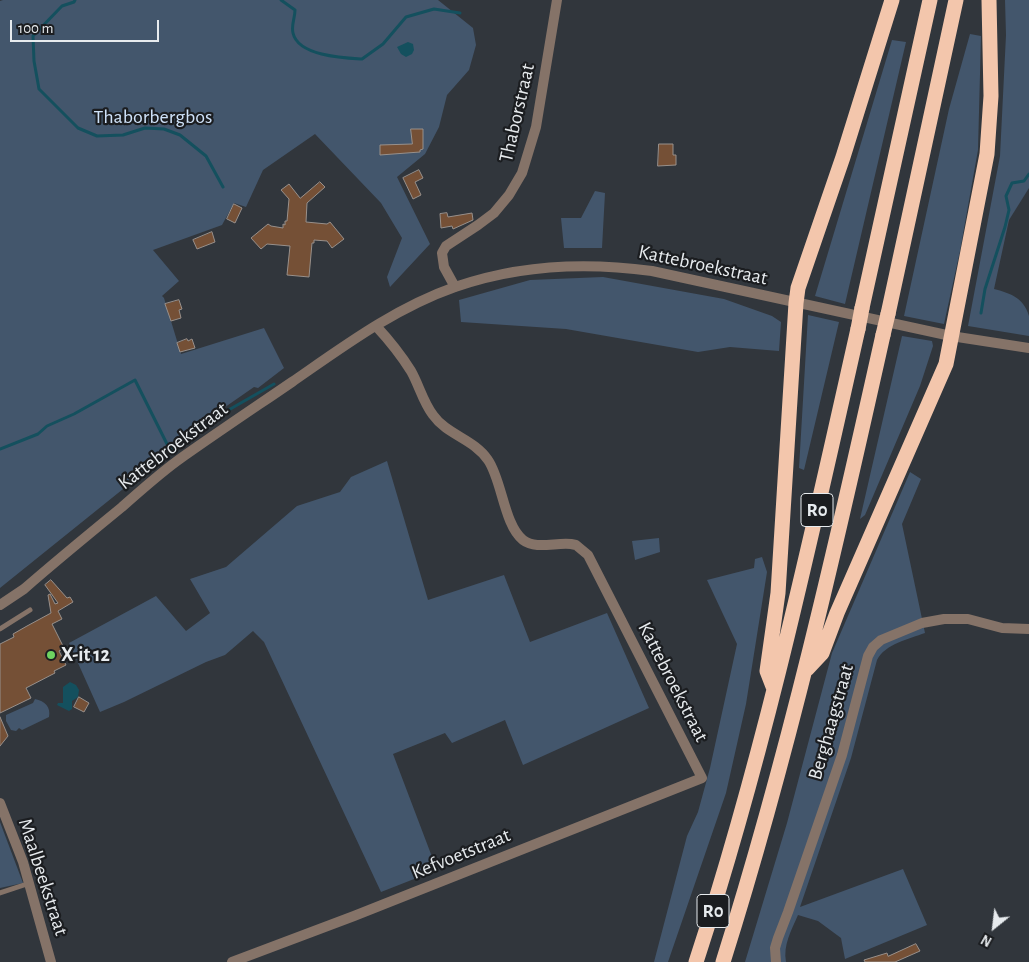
<!DOCTYPE html>
<html>
<head>
<meta charset="utf-8">
<style>
	body { margin:0 }
	#map { position:relative; width:1029px; height:962px; overflow:hidden; background:#31363c; font-family:"Alegreya Sans",sans-serif }
	canvas { display:block }
	.north { position:absolute; left:969px; top:902px; width:50px; height:50px; -webkit-text-stroke:4px #1b1d20; paint-order:stroke; rotate:209deg; font-size:14px; font-weight:700; line-height:20px; text-align:center; color:#e7ebee }
	.north::after { content:''; display:block; margin:auto; width:18px; height:22px; background:#e7ebee; clip-path:polygon(50% 0,100% 100%,50% 72%,0 100%) }
	.scale { position:absolute; left:10px; top:20px; width:149px; height:22px; box-sizing:border-box; border:2px solid #e7ebee; border-top:0; padding-left:6px; font-size:15px; line-height:18px; white-space:nowrap; color:#e7ebee; -webkit-text-stroke:4px #1b1d20; paint-order:stroke }
</style>
</head>
<body>
<div id="map">
<canvas width="1029" height="962"></canvas>
<div class="north">N</div>
<div class="scale">100 m</div>
</div>
<script>
const ctx = document.querySelector('canvas').getContext('2d');
ctx.lineJoin = 'round';
function fillPath(path, color) { ctx.fillStyle = color; ctx.fill(path, 'evenodd'); }
function strokePath(path, color, width, dash) { ctx.strokeStyle = color; ctx.lineWidth = width; ctx.lineCap = dash ? 'butt' : 'round'; ctx.setLineDash(dash || []); ctx.stroke(path); }
function drawText(font, color, halo, rows, align = 'center') {
  ctx.font = font + ' "Alegreya Sans",sans-serif'; ctx.lineWidth = 4.5; ctx.setLineDash([]); ctx.textBaseline = 'middle'; ctx.strokeStyle = halo; ctx.fillStyle = color; for (const [text, x, y, turn = 0] of rows) {
    ctx.save(); ctx.translate(x, y); ctx.rotate((+turn || 0) * Math.PI / 180); ctx.textAlign = isNaN(turn) ? turn : align; if (halo) ctx.strokeText(text, 0, 0); ctx.fillText(text, 0, 0); ctx.restore();
  }
}
fillPath(new Path2D(`
	M3,0h435l35,28 3,17 -7,25 -22,25 -8,32 -14,27 -28,23 33,67 -40,43 -3,-10 15,-39 -21,-35 -66,-69 -52,36 -17,37 -12,-4 -12,22 -69,25 26,31 -17,15 2,2 17,56 83,-26 20,40 -26,20 -4,-1 -72,50 2,3 -184,148v-587z
	M1005,0h24v188l-20,32 -15,69c16,4 30,9 35,27 0,6 0,14 0,20l-61,-10 32,-170 6,-121z
	M970,34l11,2 -3,114 -18,101 -16,73 -40,-8 45,-207z
	M892,40l14,2 -61,262 -30,-8z
	M595,191l10,2 -3,55h-38l-3,-30h20z
	M603,277l121,22 48,17 9,6 -2,29 -49,-4 -32,5 -132,-23 -105,-7 -2,-22 71,-20z
	M808,315l31,7 -35,148 -5,-2z
	M902,336l30,5 1,5 -13,40 -55,129 -5,4z
	M387,461l41,139 76,-25 26,67 77,-29 42,95 -126,57 -18,-45 -53,23 -7,-10 -52,21 44,116 -56,22 -117,-250 -11,-11 -28,24 -19,7 -82,40 -24,10 -31,-69 87,-47 30,35 24,-18 -20,-34 36,-12 71,-61 43,-14 11,-15z
	M910,472l11,7 -19,45 23,109c-16,6 -40,11 -48,27l-26,98 -51,149 103,-38 24,56 -82,34 -4,-21 -23,-17 -20,-6c-7,16 -15,30 -12,47h-41l42,-139 45,-170z
	M659,538l1,14 -25,8 -3,-19z
	M762,557l5,15 -21,132 -20,89 -58,169h-14l33,-126 11,-24 12,-44 27,-124 -30,-64 47,-12 1,-9z
	M35,699c10,2 16,8 14,18l-27,13 -3,-2 -3,3 -5,-1 -5,-9v-6l27,-12z
	M0,822l23,61 -23,5z`), '#43566c');
fillPath(new Path2D(`
	M408,42l5,2 1,6 -2,4 -6,3 -5,-3 -4,-7z
	M70,682l6,3 3,5 -1,7 -6,4v8l-3,2 -12,-6 1,-2h5v-16z`), '#14505e');
strokePath(new Path2D(`
	M75,0l-1,2 -12,4 -29,30 1,25 5,28 39,39 19,8 26,-1 22,-7 19,1 16,6 26,21 17,31
	M281,0l14,10c0,8 -4,15 -2,23 5,23 51,25 69,26l21,-15 23,-27 28,-8 26,4
	M981,313l4,-24 20,-62 4,-17 -3,-14 6,-13 12,-2 5,-7
	M0,449l38,-15 9,-8 27,-12 61,-34 33,66 5,4 52,-38 49,-28`), '#14505e', 3);
const building = new Path2D(`
	M411,129h12v20l-3,1v2l-40,3v-10l32,-1z
	M659,144h14v11h3v10l-18,1z
	M419,170l4,8 -8,4 6,13 -8,4 -10,-21z
	M320,182l5,5 -18,16 -1,19 21,2 3,-2 14,17 -12,9 -5,-7 -13,-1v3h-2l-3,34 -22,-2 3,-29 -23,-2 -6,5 -10,-11 17,-14 3,2 12,2v-4l2,1v-4h2l2,-22 -8,-9 8,-6 11,14z
	M234,204l8,4 -7,15 -8,-4z
	M447,213l1,4 24,-4 1,7 -20,9 -1,-3 -11,2 -1,-14z
	M212,232l3,10 -18,7 -4,-9z
	M179,300l3,9 -3,1 2,8 -10,3 -6,-17z
	M187,339l1,2 4,-2 3,9 -15,4 -3,-9z
	M51,580l16,18 3,-1 3,5 -15,9 4,8 -10,5 12,24 -5,3 7,14 -12,6 1,2 -29,15 5,10 -31,15v-69l14,-7 -1,-3 14,-8 24,-13 -3,-18 2,-1 5,10 3,-1 -13,-18z
	M79,697l10,6 -5,9 -10,-5z
	M0,717l8,19 -8,10z
	M916,944l4,7 -25,11h-30l-1,-2 23,-7 1,3z`);
fillPath(building, '#755036');
strokePath(building, '#98908b', 1);
strokePath(new Path2D(`
	M0,629l30,-19
	M0,893l30,-10`), '#857368', 5);
strokePath(new Path2D(`
	M455,287l-11,-20 -2,-14 4,-7 32,-21 16,-12 15,-18 13,-22 14,-46 21,-127
	M0,605l24,-16c32,-28 65,-55 98,-82 18,-16 36,-32 55,-46 38,-27 77,-53 115,-79 52,-36 103,-74 163,-95 63,-22 131,-25 197,-16l299,65 78,12
	M0,803l23,59 28,100
	M232,962l122,-46 348,-138 -114,-223 -12,-10 -5,-1c-15,-2 -35,6 -48,-4 -19,-15 -21,-60 -35,-80 -14,-21 -41,-25 -55,-45 -10,-13 -14,-30 -22,-44 -10,-16 -22,-31 -35,-45
	M776,962l-1,-14 3,-10 10,-26 54,-157 26,-99 5,-9 8,-7 41,-17 22,-4h24l34,9 27,1`), '#857368', 10);
strokePath(new Path2D(`
	M862,308l68,-308
	M888,314l68,-314
	M807,669l15,-16 15,-40 109,-249 41,-210 4,-58 -2,-96
	M774,689l-7,-18 11,-78 18,-290 2,-15 45,-131 49,-157
	M696,962c68,-207 114,-420 162,-633
	M723,962c65,-206 113,-416 160,-627`), '#f3c6ac', 15);
strokePath(new Path2D(`
	M858,329l4,-21
	M883,335l5,-21`), '#f3c6ac', 15);
for (const [x, y, r, color] of [
	[51,655,5,"#6ed361"]
]) { const dot = new Path2D(); dot.arc(x, y, r, 0, 2 * Math.PI); ctx.fillStyle = color; ctx.fill(dot); strokePath(dot, '#1b1d20', 2); }
for (const [x, y, w] of [
	[817,510,32],
	[713,911,32]
]) { const box = new Path2D(); box.roundRect(x - w / 2, y - 16.5, w, 33, 4); ctx.fillStyle = '#1b1d20'; ctx.fill(box); strokePath(box, '#e7ebee', 1); }
drawText('bold 19px', '#e7ebee', null, [
	["R0",817,510],
	["R0",713,911]
]);
drawText('20px', '#e7ebee', '#1b1d20', [
	["Thaborstraat",517,113,-77],
	["Kattebroekstraat",703,265,12],
	["Kattebroekstraat",173,446,-37],
	["Kattebroekstraat",673,682,63],
	["Berghaagstraat",831,722,-74],
	["Kefvoetstraat",461,854,-22],
	["Maalbeekstraat",43,877,72]
]);
drawText('20px', '#cfe2f9', '#1b1d20', [
	["Thaborbergbos",153,117]
]);
drawText('bold 20px', '#e7ebee', '#1b1d20', [
	["X-it 12",61,655]
], 'left');
</script>
</body>
</html>
